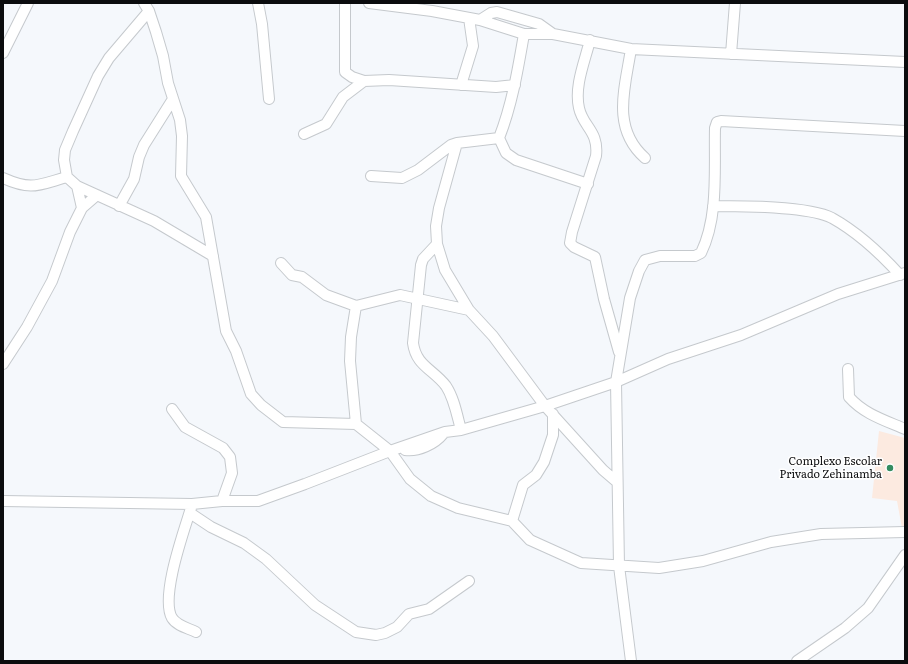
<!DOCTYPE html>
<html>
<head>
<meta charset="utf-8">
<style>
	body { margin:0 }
	#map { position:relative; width:908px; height:664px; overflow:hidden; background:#f5f8fc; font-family:Literata,serif }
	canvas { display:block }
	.frame { position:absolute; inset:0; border:4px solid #0b0c0e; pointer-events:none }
</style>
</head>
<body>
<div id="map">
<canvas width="908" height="664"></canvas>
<div class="frame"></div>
</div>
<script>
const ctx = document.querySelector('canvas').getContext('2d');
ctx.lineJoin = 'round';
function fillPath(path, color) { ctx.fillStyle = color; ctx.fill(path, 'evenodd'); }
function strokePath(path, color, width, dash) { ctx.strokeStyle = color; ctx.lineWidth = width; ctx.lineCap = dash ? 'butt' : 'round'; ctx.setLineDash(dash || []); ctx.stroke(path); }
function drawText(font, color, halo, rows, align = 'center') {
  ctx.font = font + ' Literata,serif'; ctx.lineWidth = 3; ctx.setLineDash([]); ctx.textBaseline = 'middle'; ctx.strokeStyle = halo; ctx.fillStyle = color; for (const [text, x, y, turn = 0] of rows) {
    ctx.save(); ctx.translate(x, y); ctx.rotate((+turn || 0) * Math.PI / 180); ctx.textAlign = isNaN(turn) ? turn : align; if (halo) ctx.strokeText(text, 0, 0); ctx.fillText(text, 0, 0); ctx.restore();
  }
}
fillPath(new Path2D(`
	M879,431l26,7v89l-3,1 -5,-27 -25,-3z`), '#fceae0');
const street = new Path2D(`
	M144,3l5,8 7,21 7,24 5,27 12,37 2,16 -1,40 25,41 20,114 10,20 15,43 10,11 22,17 73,2 34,27 20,28 21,17 27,12 54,13 18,19 51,23 78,5 44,-7 68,-19 50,-8 84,-2
	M258,3l4,21 7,75
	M345,3v69l7,5 12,4 25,-1 107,7 19,-2
	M369,3l63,8 48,9 44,14h29l78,15 274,13
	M149,11l-40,47 -11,18 -25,55 -8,19 -1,10 3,17 10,9 77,35 59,35
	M480,20l11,-7 6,-1 42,12 14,10
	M590,40c-5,21 -16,46 -11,68 4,19 20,23 17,48l-24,76 -2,11 4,4 21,10 9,42 15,53
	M631,49c-6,39 -20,79 14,109
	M3,53l25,-50
	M731,54l4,-51
	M461,85l12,-39 -4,-28
	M304,134l22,-10 17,-27 21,-16
	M499,138l7,15 10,7 72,24
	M457,143l-18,65 -3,18 1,18 8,26 24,40 24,26 52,70 58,64 14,12
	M371,176l31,2 16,-8 33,-25 6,-2 42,-5c13,-33 19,-69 25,-104
	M3,178c29,13 35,7 64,-1
	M77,186l5,22
	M119,206l15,-27 5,-22 5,-12 29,-46
	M713,206c28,0 96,0 119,12 27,15 48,35 68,57
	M437,244l-14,15 -2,6 -8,78c3,23 20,26 33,43 8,12 11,29 15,44
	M281,263l11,12 10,2 24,18 30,11 44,-11 69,15
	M356,306l-5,31 -1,24 6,63
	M3,364l24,-37 25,-46 18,-49 12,-24 15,-13
	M848,369l1,28c15,17 35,23 56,32
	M172,409l13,18 38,21 7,9 2,16 -10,28
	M405,450c13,2 30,-6 38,-16
	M3,501l189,3 30,-3h36l47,-17 85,-33 55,-19 16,-2 84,-24 71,-24 52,-23 73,-24 97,-41 67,-21
	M191,508c-7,23 -31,89 -19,110 5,8 16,10 24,14
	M190,513l21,14 33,16 22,16 49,46 41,27 20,3 9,-2 12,-6 12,-13 20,-5 40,-28
	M512,521l11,-36 13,-10 8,-13 9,-27v-21
	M631,661l-12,-95 -3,-184 14,-84 9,-27 6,-11 15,-4h35l6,-3c18,-37 13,-85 14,-125l2,-6 4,-1 184,10
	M797,661l48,-33 23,-20 37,-53`);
strokePath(street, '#c5c9cd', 12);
strokePath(street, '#fff', 10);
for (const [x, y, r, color] of [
	[890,468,4,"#348c60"]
]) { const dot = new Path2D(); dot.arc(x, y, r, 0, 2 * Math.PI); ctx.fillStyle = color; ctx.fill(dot); strokePath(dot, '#fff', 1.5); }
drawText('11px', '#0b0c0e', '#fff', [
	["Complexo Escolar",882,462],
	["Privado Zehinamba",882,475]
], 'right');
</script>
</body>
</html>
